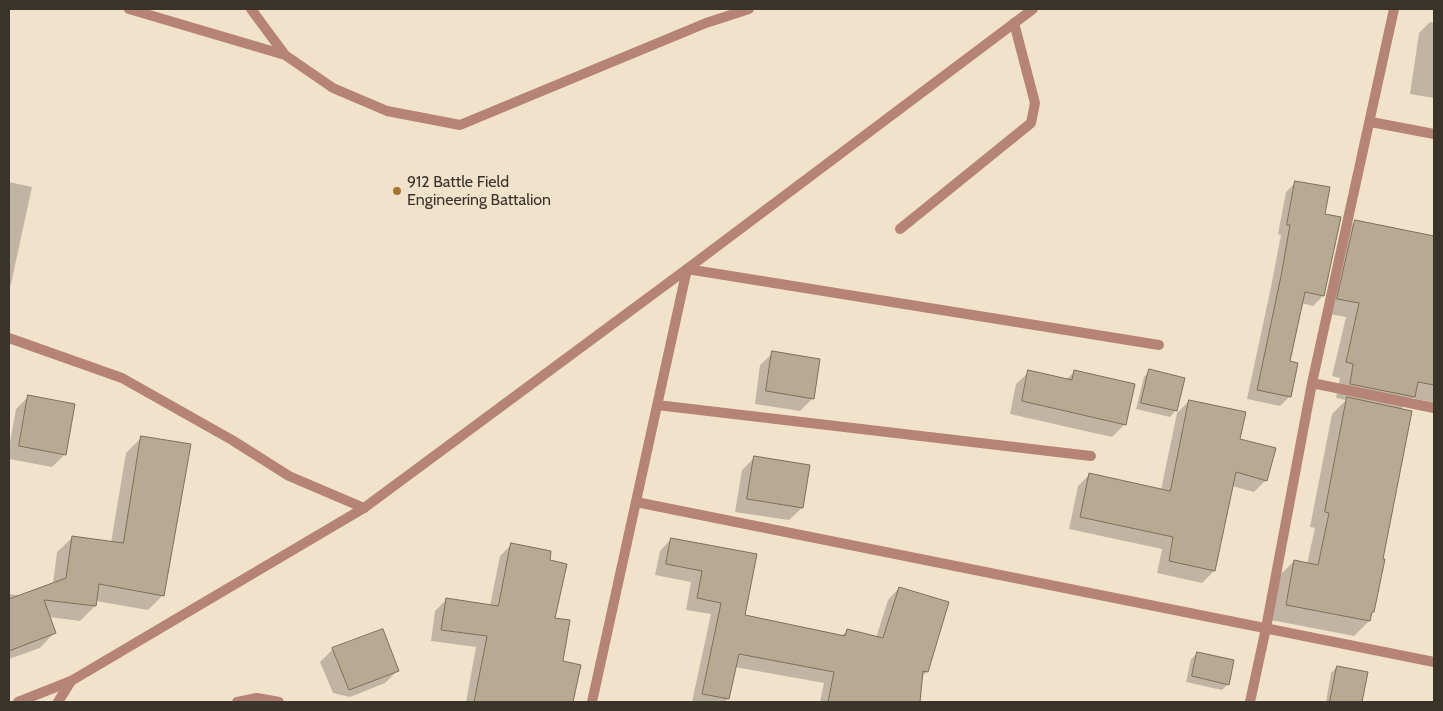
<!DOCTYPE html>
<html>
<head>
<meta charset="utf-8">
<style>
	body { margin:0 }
	#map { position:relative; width:1443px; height:711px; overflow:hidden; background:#f1e3cb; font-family:Cabin,sans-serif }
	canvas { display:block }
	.frame { position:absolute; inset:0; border:10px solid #39332a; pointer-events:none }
</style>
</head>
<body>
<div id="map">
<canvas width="1443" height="711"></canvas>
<div class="frame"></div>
</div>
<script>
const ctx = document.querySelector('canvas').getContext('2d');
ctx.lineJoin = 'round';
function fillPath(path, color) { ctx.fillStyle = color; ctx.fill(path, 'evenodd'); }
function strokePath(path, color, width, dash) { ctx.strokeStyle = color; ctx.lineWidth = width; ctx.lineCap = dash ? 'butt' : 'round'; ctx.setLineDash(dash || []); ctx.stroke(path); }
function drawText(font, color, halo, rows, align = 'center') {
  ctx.font = font + ' Cabin,sans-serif'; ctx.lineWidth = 4; ctx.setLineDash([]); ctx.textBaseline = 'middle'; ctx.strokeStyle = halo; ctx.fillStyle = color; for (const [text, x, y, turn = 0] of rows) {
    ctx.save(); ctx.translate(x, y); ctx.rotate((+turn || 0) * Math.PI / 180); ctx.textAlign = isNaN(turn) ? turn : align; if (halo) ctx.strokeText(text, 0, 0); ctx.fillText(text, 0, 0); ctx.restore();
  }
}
fillPath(new Path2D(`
	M1430,22l4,1v75l-24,-4 9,-61z
	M9,182l23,5 -21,97 -2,3z
	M1296,182l28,33 -1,81 -10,10 -12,-3 -12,59 1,34 -10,10 -33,-7 24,-112 10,-52 -3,-1 8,-42z
	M1355,221l44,31 35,8v143l-22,-5 -11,11 -28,203 -3,3 -1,6 -15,15 -83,-16 8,-44 15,-15 13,3 8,-36 -5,-1 22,-113 14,-14 -10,-2 4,-20 -8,-2 14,-59 -22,-4 17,-77z
	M773,353l40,45 -13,13 -45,-7 5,-39z
	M1150,371l26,39 -6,7 -34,-8 8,-32z
	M1029,372l37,8 8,-8 51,52 -13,13 -102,-23 6,-30z
	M28,397l37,57 -13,13 -43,-8v-11l7,-39z
	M1189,401l49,38 28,41 -12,12 -22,-6 -18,85 -12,12 -45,-10 5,-24 -93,-20 9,-43 12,-12 71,16 16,-77z
	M142,437l21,158 -15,15 -52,-9 -1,5 -15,15 -31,-4 6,15 -15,16 -31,11v-65l13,2 31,-12 4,-32 16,-15 38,6 15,-90z
	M755,457l47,51 -13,12 -54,-8 7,-42z
	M671,539l84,16 -12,61 98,20 6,-5 29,7 12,-38 11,-12 28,84 -6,5 -3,25h-98l4,-19 -89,-16 -7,32 -4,3h-32l19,-88 -25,-4 5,-28 -36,-7 5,-24z
	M511,545l38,17 5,57 7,43 18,4 -8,36h-105l10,-55 -45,-6 4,-30 11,-11 44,6 10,-50z
	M333,649l65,21 -13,13 -35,14 -17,-4 -13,-31z
	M1198,653l30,31 -6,6 -36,-8 5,-23z
	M1337,667l29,6 -6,29h-34l5,-29z`), '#0003');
const building = new Path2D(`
	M1295,181l35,6 -5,27 16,3 -17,79 -19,-4 -15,69 8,2 -7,34 -34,-7 24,-114 9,-51h-3z
	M1355,220l79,16v149l-16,-3 -3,15 -65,-13 3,-20 -7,-2 13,-59 -22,-4z
	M772,351l48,8 -6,40 -48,-8z
	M1149,369l36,9 -8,33 -36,-8z
	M1028,370l44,10 2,-10 61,14 -9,41 -104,-24z
	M28,395l47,9 -9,51 -47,-9z
	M1347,397l65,14 -29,148h2l-11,53h-2l-2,9 -84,-16 8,-45 24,5 11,-52 -4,-1z
	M1189,400l57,12 -6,27 36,9 -9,33 -31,-9 -21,99 -46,-10 4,-24 -93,-20 9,-44 81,18z
	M141,436l50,8 -27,152 -65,-12 -3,22 -52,-6 12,33 -47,18v-52l57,-21 6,-42 51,7z
	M754,456l56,9 -7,43 -56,-9z
	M671,538l86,16 -12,61 100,21 2,-7 36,9 16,-51 50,15 -21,70 -5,-1 -3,31h-92l6,-30 -95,-18 -10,45 -27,-5 19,-91 -24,-5 5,-27 -36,-7z
	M511,543l40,8 -1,9 17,4 -12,54 15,2 -7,41 18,4 -8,37h-99l13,-66 -46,-6 5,-32 52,8z
	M383,629l16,42 -50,19 -17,-42z
	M1197,652l37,8 -5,25 -37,-9z
	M1337,666l31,6 -6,30h-32z`);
fillPath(building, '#b8a993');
strokePath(building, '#7d6e59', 1);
strokePath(new Path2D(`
	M129,9l156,46
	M251,9l34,46 48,33 54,23 73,14 246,-102 43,-14
	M900,229l131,-106 4,-20 -21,-80`), '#b68476', 10);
strokePath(new Path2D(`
	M1371,122l63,12
	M9,338l113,40 110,62 57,36 75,32
	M1312,383l122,25
	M657,405l434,51
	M636,502l798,160
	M58,702l13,-21
	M237,702l20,-4 22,4
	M592,702l95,-433 472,76
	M1250,702l16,-74 46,-245 82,-374`), '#b68476', 10);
strokePath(new Path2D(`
	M18,702l53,-21 293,-173 323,-239 346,-260`), '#b68476', 10);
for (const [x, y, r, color] of [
	[397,191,5,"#a8742c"]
]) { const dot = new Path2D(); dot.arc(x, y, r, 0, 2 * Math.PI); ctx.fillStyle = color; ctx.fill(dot); strokePath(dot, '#f1e3cb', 2); }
drawText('16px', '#39332a', '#f1e3cb', [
	["912 Battle Field",407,182],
	["Engineering Battalion",407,200]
], 'left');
</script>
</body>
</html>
